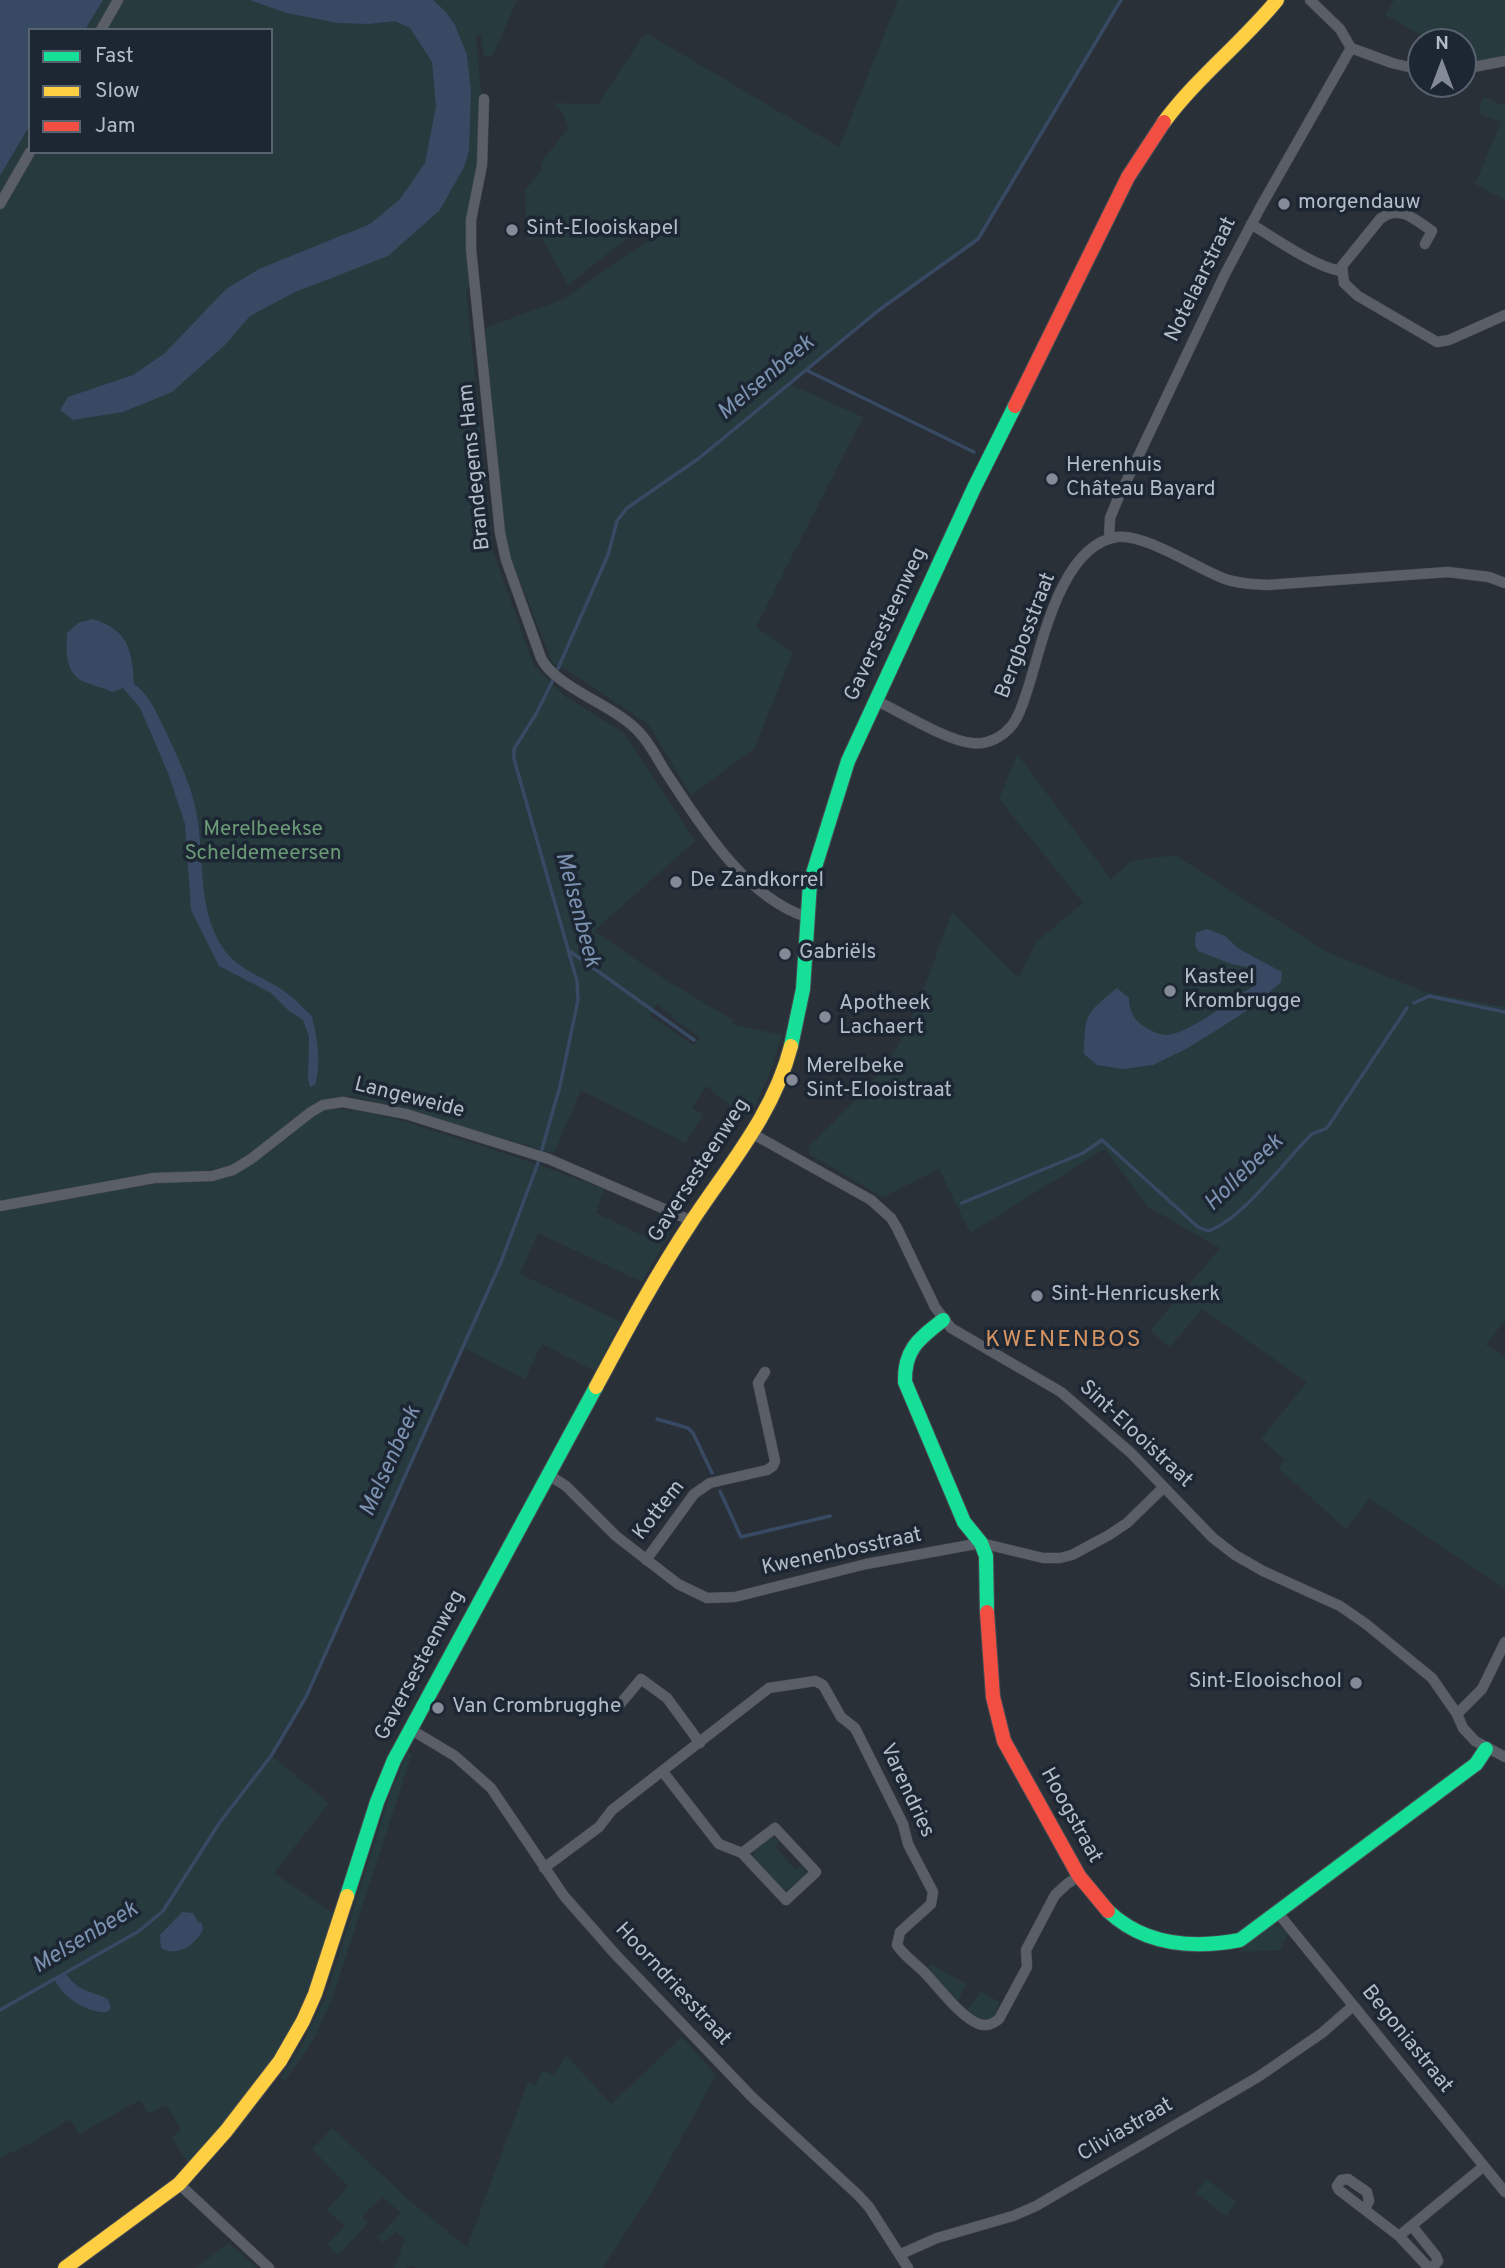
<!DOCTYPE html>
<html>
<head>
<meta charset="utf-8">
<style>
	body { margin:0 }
	#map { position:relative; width:1505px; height:2268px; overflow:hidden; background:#2a3038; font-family:Overpass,sans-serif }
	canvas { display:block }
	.legend { position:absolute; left:28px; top:28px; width:245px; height:126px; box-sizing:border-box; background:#1d2633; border:2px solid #59626f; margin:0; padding:9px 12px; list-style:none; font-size:21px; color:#b4bcc9 }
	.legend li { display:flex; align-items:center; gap:14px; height:35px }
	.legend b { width:35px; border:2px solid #59626f }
	.north { position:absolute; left:1407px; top:28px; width:70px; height:70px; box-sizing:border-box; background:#1d2633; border:2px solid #59626f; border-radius:50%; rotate:0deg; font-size:19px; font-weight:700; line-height:28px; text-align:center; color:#b4bcc9 }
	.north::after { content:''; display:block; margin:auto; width:24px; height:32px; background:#848b96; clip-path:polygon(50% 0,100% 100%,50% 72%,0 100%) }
</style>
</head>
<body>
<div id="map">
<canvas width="1505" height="2268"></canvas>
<ul class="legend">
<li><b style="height:9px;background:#16e098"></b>Fast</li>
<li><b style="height:9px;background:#ffcf43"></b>Slow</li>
<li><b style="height:9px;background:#f24e42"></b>Jam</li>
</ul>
<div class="north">N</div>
</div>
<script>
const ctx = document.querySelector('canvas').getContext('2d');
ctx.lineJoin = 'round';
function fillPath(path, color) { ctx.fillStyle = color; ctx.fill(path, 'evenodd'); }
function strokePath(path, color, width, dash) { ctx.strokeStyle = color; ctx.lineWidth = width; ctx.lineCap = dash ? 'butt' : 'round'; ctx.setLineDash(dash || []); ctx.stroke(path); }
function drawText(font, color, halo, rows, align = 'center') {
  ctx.font = font + ' Overpass,sans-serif'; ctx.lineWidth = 7; ctx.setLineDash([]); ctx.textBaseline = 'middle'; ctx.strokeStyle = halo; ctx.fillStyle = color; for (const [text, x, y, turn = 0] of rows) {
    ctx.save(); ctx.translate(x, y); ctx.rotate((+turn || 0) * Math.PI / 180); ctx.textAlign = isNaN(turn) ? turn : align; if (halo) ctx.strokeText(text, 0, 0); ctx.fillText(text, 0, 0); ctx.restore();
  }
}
fillPath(new Path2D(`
	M103,0h414l-24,55 -9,2 -3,-23 -5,2 6,66 -11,185 -5,3 27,261 41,115 32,31 58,36 71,108 -101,90 75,51 64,38 -1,4 50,11 -11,35 -21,48 -18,-11 -26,-21 -14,22 11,6 -17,29 -105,-53 -27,63 -200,-57 -31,3 -10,6 -65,53 -16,8 -232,36v-1026l30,-51v27h241v-122h-186zM657,1003l22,20 21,14 -7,8 -43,-29z
	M898,0h223l-143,239 -99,71 -90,74 74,33 -107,210 37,25 -39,97 -63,46 -43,-71 -79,-53 -16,-7 -44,-110 -6,-35 -18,-191 79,-29 90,-63 -15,-7 -71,56 -26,-47 -15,1 -2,-48 15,-20 4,-13 24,-29 -5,-16 -10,-10 45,1 44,-67 6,-3 191,113z
	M1394,0h111v57l-31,6 -11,-6v-15h-29l-49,-27z
	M1483,97l22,9v94l-30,-16 26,-62 -23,-9z
	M1017,754l94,125 20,-18 44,-6 152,97 98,40 80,15v313l-19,25 19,12v231l-136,-89 -23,30 -68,-61 7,-8 -24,-21 46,-57 -105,-73 -32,38 -20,-16 70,-83 -72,-41 -43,-58 -135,84 -31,-64 -56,28 -74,-43v-7c27,-28 66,-63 86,-96 25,-43 39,-93 57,-139l66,66 18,-36 47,-39 -84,-104z
	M327,1109c42,0 80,13 120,26 53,16 105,34 157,54l-8,24 52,25 12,-23 11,5v11l-29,51 -104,-49 -18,41 101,48 -26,49 -53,-27 -17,35 -61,-31 -158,349 -35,58 58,48 -55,70 62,42 -23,64 -27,58 -14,24 -82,105 -18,-28 9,-9 -15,-24 -18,9 -8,-14 -61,34 -9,-15 -35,22 -35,17v-948l161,-27 46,-1 20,-4 34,-20 57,-46z
	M407,1753l5,1 -80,245 -17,38 -30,44 -4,-4 20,-31 24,-48 66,-207z
	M773,1837l7,4 -5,6 21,23 6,-5 3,5 -1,7 -17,13 -7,-2 -27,-32 1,-6z
	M1272,1925l9,1 7,8 -8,16 -39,2v-8z
	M930,1964l36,20 -8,17 -20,-16 2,-3 -12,-16z
	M981,1992l19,10 -4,8 1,4 -9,6h-8l-13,-11z
	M682,2037l34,38 -62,113 -51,80h-187l-3,-3 -7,3h-12l11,-29 -9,-7 -13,11 -5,-6 23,-24 -18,-16 -21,19 6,7 -30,32 -11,-10 18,-19 -18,-16 21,-24 -36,-37 20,-21 79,74 56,45 61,-165 8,3 6,-15 12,5 12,-20 45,49z
	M1206,2179l31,23 -11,14 -30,-23z
	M229,2243l28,25h-62z`), '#273a3e');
fillPath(new Path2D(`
	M0,0h103l-18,30h-55v95l-30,51z
	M250,0h183l13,12 9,13 12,30 4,36 -2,60 -5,16 -24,43 -52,46 -95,37 -43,23 -25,29 -53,47 -49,20 -50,8 -13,-10 8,-13 65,-22 32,-22 61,-64 33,-20 111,-45 30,-25 25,-36 11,-57 -4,-44 -22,-34 -15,-7 -26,3 -31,-1 -52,-10z
	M93,619c35,11 39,30 41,65 15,10 24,31 32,48 10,22 22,46 28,70 13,49 0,102 29,146 16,24 44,29 65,46 9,6 15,15 24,22 5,23 10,46 3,69l-5,2 -2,-8 1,-42 -6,-17 -14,-9 -18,-18 -52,-27 -28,-56 -6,-86 -17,-51 -28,-65 -17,-20 -11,4c-8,-4 -27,-9 -32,-12 -15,-10 -14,-31 -13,-47l11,-10z
	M1207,929l18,7 14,13 43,23 -1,10 -27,24 -31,20 -35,22 -35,17 -30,4 -26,-4 -13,-11c1,-42 2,-40 33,-66l12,10c0,11 4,21 13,27 7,5 17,10 26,10 22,-2 64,-36 85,-49l4,-8 -10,-11 -16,-3 -33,-13 -3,-6 1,-12z
	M182,1912l11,1 5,9 4,1 1,7c-9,15 -25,28 -42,18l-1,-13z
	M66,1973c10,18 26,18 42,26l3,9 -4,4c-20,1 -44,-14 -52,-32z`), '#384963');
strokePath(new Path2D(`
	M806,370l168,82
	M571,952l123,88
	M1414,1003l15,-7 76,16
	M962,1203l121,-50 19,-13 96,87 10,4c35,-12 76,-70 104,-97l15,-6 80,-120
	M657,1419l31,9 5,5 19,40
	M720,1491l21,46 89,-21
	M0,2010l139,-79 24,-20 57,-89 51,-66 35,-59 195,-435 37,-99 22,-77 18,-86 -1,-19 -63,-222v-10l22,-35 16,-32 56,-127 9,-34 10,-13 71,-49 181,-149 99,-71 143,-239`), '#384963', 3.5);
const street = new Path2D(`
	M1310,0l30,29 11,19 41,15 29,7
	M101,30l17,-30
	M1463,69l42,-8
	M484,99l-2,66 -11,55v29l29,284 6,27 35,98c14,29 73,47 97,73 11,11 19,27 27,40 34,51 80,127 142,146
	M0,204l30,-52
	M1251,224c25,15 64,43 90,47
	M1425,244l7,-13c-18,-12 -32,-27 -52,-12l-38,47 2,17 14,13 79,46 12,-2 56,-25
	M1109,539l1,-21 7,-17 108,-227 35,-66 91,-160
	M875,700c24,11 72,41 97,43 16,2 31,-6 41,-19 8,-11 12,-27 16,-39 14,-45 33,-140 88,-148 27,-4 81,32 108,42 14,5 28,5 42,6l181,-13 41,5 16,6
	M753,1134l118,66 20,18 6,10 38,79 16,21 110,64 70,61 82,85 22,17 28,16 77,35 26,18 66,54 25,36 6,14 12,13 30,16
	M0,1206l154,-28 58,-2 21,-6 18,-11 60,-47 12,-7 20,-3 63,12 143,45 143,62
	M547,1474l19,12 50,50 62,48 29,14 28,-1 131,-33 115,-21 62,15h17l12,-3 37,-20 18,-12 37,-36
	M646,1560l48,-66 16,-11 57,-13 6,-4 2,-5 -17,-78 7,-11
	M616,1709l25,-30 26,19 33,45
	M1457,1714l25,-25 23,-47
	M410,1729l45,27 36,32 73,108 52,59 136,142 106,98 11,12 39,61
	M663,1772l56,72 23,9 44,47 30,-28 -41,-44 -33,25
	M544,1868l55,-41 13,-17 157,-122 46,-7 8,4 18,32 14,11 48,96 5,20 25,48 -2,12 -31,28 -3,13c7,11 18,18 27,27 14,14 36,45 55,52 8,3 14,0 20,-5l28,-52 -1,-17 29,-55 12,-11 12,-8
	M1278,1913l227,279
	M179,2184l90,84
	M1365,2209l4,-8 -2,-9 -19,-13 -7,1 -4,6 2,4 60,46 29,31h5l5,-6 -2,-5 -24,-30
	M1399,2236l85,-70
	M901,2254l36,-16 76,-22 23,-10 222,-129 64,-44 31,-27`);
const fast = new Path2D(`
	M791,1046l12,-57 7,-106 38,-122 126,-273 41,-82
	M943,1320c-24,19 -39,29 -38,62l59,140 17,21 5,13 1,56
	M347,1896l30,-94 17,-42 202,-373
	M1108,1911c36,34 85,38 132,29l236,-176 10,-15`);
const slow = new Path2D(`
	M1164,122c33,-45 78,-79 113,-122
	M596,1387c30,-56 60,-112 96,-166 37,-56 82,-108 99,-175
	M65,2268l114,-84 47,-53 54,-70 23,-40 12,-27 32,-98`);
const jam = new Path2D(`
	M1015,406l113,-229 36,-55
	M987,1612l6,85 11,44 75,135 29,35`);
strokePath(street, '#484c53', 11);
strokePath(fast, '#484c53', 16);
strokePath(slow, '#484c53', 16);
strokePath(jam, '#484c53', 16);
strokePath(street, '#5a5e66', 10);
strokePath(fast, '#16e098', 14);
strokePath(slow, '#ffcf43', 14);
strokePath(jam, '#f24e42', 14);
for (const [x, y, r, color] of [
	[1284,204,7,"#848b96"],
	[512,230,7,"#848b96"],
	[1052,479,7,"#848b96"],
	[676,882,7,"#848b96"],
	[785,954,7,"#848b96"],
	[1170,991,7,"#848b96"],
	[825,1017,7,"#848b96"],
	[792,1080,7,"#848b96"],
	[1037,1296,7,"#848b96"],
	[1356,1683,7,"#848b96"],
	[438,1708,7,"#848b96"]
]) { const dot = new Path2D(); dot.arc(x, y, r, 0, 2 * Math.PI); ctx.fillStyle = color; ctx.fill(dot); strokePath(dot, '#1d2633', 2.5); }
drawText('21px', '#b4bcc9', '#1d2633', [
	["morgendauw",1298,204],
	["Sint-Elooiskapel",526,230],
	["Herenhuis",1066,467],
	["Château Bayard",1066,491],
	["De Zandkorrel",690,882],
	["Gabriëls",799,954],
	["Kasteel",1184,979],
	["Krombrugge",1184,1003],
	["Apotheek",839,1005],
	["Lachaert",839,1029],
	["Merelbeke",806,1068],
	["Sint-Elooistraat",806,1092],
	["Sint-Henricuskerk",1051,1296],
	["Sint-Elooischool",1342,1683,"right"],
	["Van Crombrugghe",452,1708]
], 'left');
drawText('21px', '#b4bcc9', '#1d2633', [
	["Notelaarstraat",1202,280,-64],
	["Brandegems Ham",476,467,-96],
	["Gaversesteenweg",887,625,-65],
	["Bergbosstraat",1027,636,-69],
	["Langeweide",409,1099,14],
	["Gaversesteenweg",700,1171,-57],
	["Sint-Elooistraat",1135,1435,43],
	["Kottem",660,1511,-52],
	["Kwenenbosstraat",842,1553,-12],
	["Gaversesteenweg",421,1666,-62],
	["Varendries",906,1791,65],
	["Hoogstraat",1070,1816,61],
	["Hoorndriesstraat",672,1985,47],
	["Begoniastraat",1406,2040,51],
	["Cliviastraat",1126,2131,-30]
]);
drawText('21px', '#6b9a76', '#1d2633', [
	["Merelbeekse",263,831],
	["Scheldemeersen",263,855]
]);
drawText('italic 23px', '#7c92b1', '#1d2633', [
	["Melsenbeek",767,379,-40],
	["Melsenbeek",576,910,75],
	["Hollebeek",1245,1174,-44],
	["Melsenbeek",392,1462,-66],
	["Melsenbeek",86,1939,-31]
]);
ctx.letterSpacing = '2px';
drawText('23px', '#d59563', '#1d2633', [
	["KWENENBOS",1064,1341]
]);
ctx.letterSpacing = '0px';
</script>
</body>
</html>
